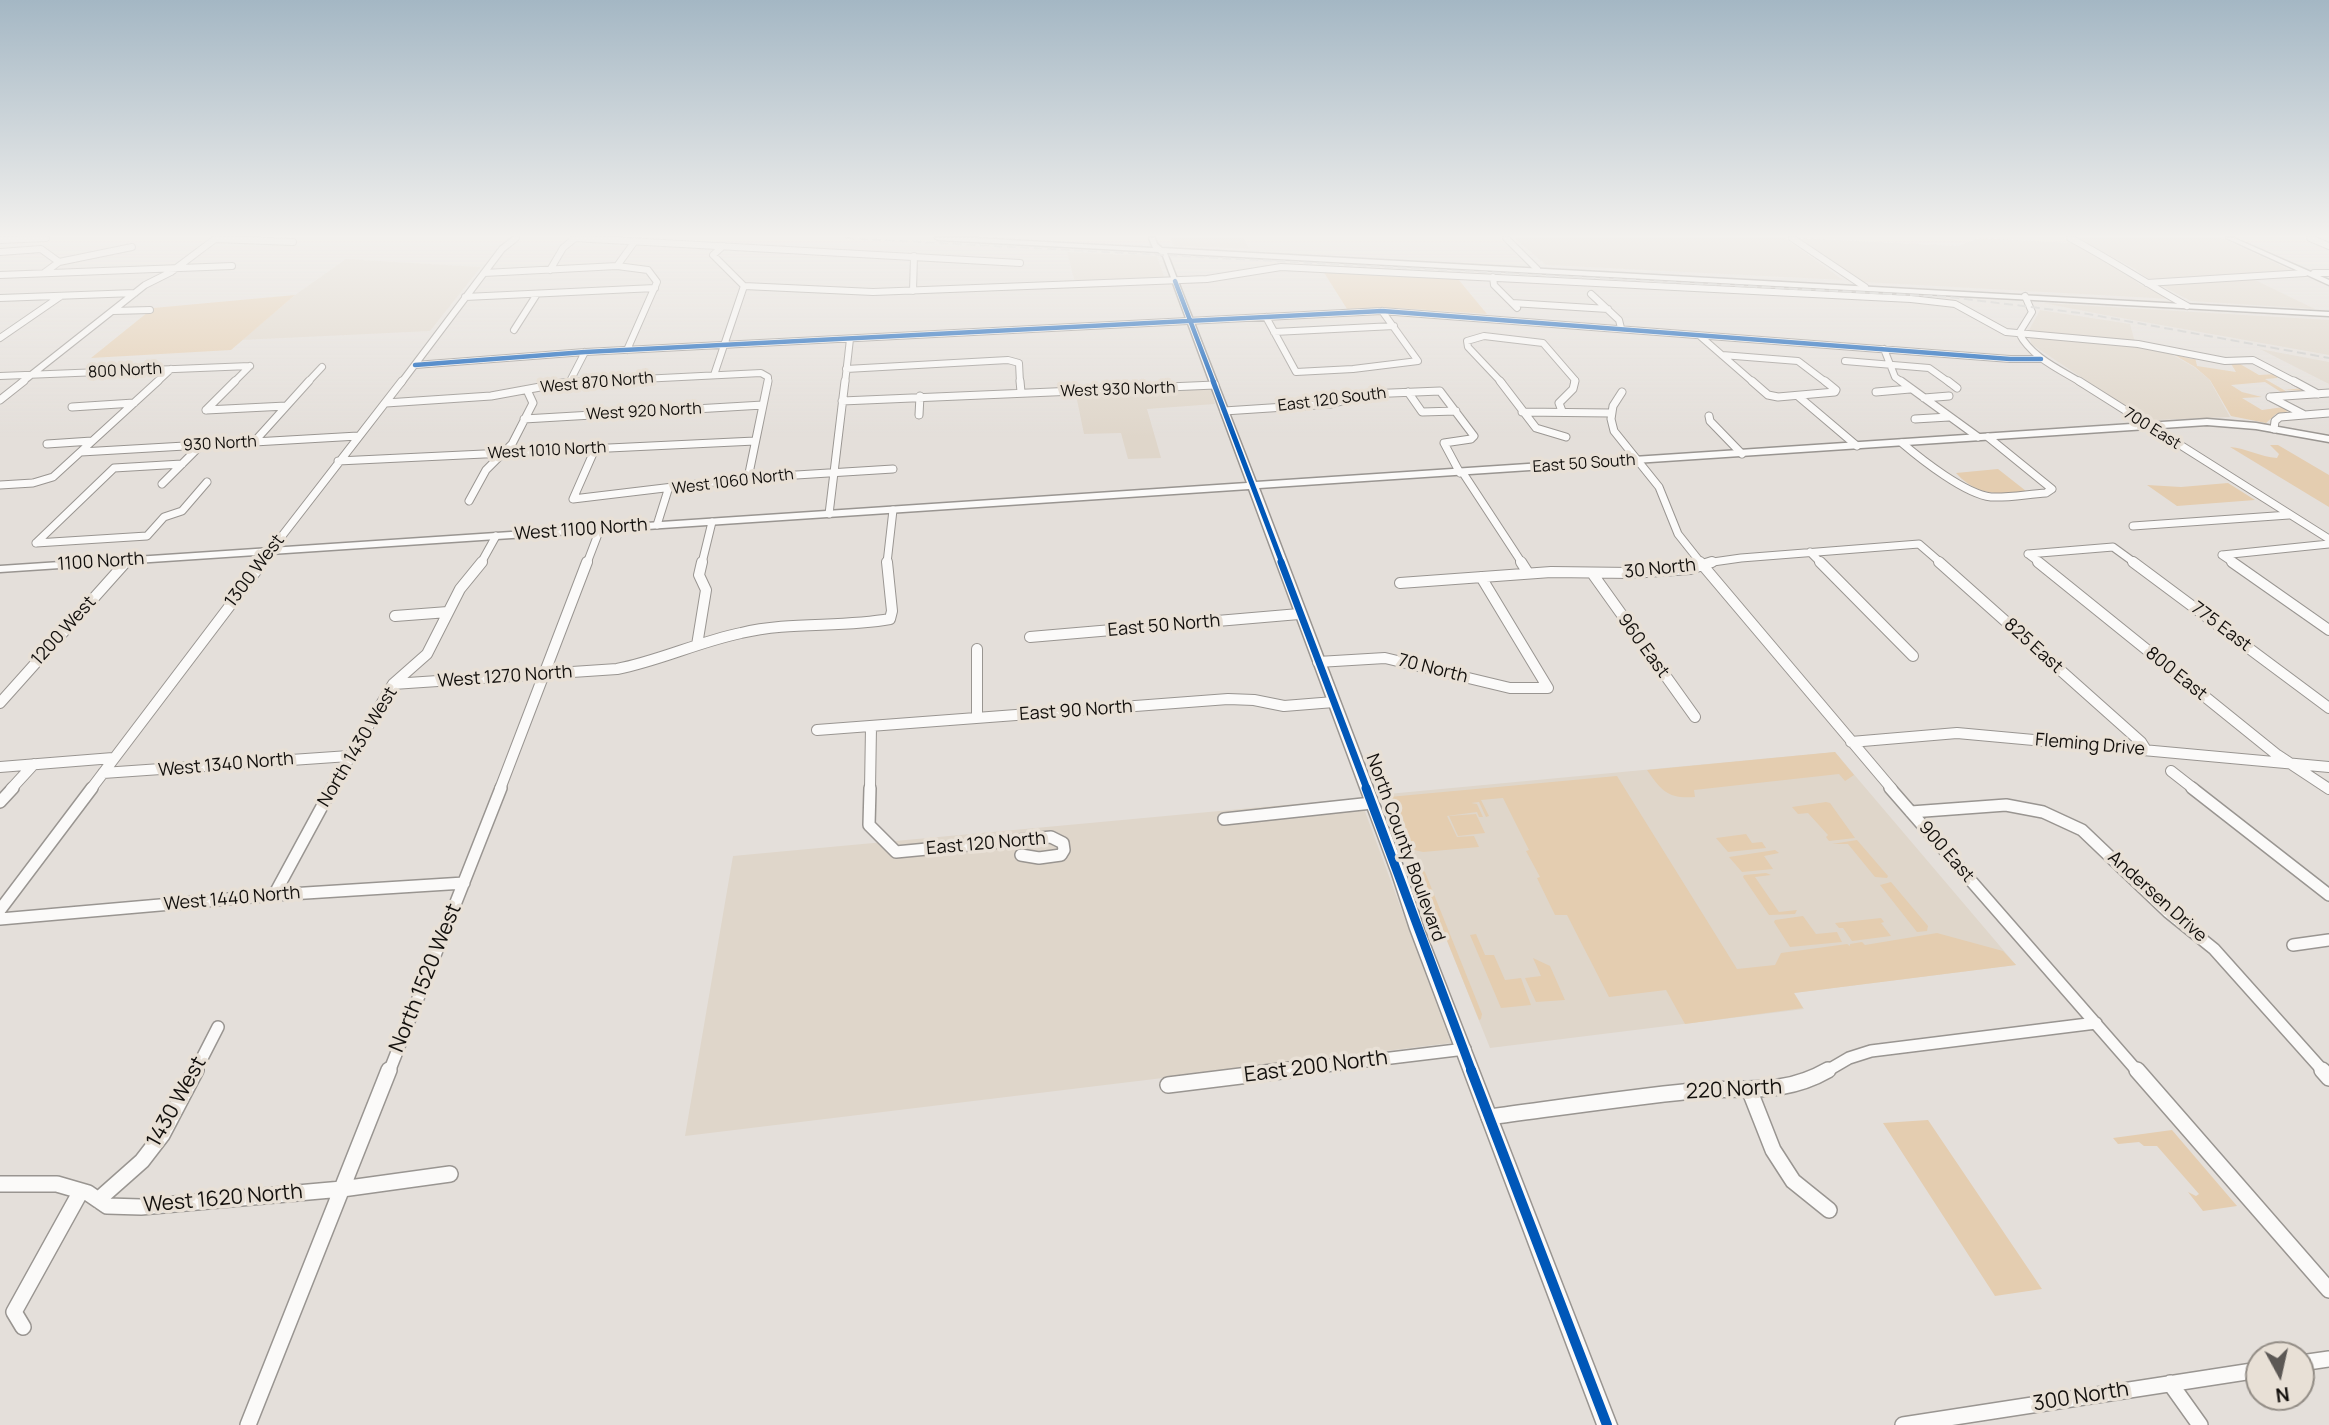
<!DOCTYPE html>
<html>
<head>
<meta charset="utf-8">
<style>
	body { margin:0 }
	#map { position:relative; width:2329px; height:1425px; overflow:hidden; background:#e4dfda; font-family:Manrope,sans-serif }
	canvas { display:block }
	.north { position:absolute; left:2245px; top:1341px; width:70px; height:70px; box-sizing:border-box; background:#e8e0d6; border:2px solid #938d86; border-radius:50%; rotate:172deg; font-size:19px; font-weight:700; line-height:28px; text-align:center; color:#13100d }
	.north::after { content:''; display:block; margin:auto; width:24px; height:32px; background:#5c5855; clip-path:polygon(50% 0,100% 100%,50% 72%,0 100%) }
</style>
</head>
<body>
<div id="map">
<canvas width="2329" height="1425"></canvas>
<div class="north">N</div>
</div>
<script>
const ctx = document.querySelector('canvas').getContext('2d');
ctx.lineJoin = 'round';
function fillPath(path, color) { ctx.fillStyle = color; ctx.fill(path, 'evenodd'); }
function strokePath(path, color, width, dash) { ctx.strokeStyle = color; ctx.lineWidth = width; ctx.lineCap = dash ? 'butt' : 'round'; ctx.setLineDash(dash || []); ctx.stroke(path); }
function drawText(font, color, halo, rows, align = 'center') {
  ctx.font = font + ' Manrope,sans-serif'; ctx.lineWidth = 7; ctx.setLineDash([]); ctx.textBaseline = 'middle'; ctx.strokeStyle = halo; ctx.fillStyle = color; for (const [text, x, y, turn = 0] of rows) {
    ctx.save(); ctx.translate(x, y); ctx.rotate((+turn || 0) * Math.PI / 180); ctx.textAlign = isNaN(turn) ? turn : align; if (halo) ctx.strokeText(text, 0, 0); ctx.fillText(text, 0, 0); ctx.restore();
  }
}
fillPath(new Path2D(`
	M1170,238h73l7,11 -76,-3z
	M1514,238h271l58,42 -297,-15z
	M1798,238l160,8 21,-8 93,5 49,25 18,16 32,15 -308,-17z
	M2076,238h146l73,34 -146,8 -14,-11z
	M1067,252l90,4 8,23 -90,4z
	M346,259l135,8 -51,64 -188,9 53,-45z
	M2253,279l62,30 -124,-8 -33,-17z
	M2043,303l286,17v35l-224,-40z
	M2040,310l90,14 6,22 26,3 32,18 15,12 21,38 -74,3 -13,-2 -112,-74 -2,-14z
	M2260,349l69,13v22z
	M1211,389l4,15 -68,5 14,49 -33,1 -7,-26 -37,1 -8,-39z
	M1835,752l181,213 -222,28 10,16 -314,39 -102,-254z
	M1360,798l91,245 -766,93 48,-280z`), '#dfd6ca');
fillPath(new Path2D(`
	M1323,271l135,8 29,35 -89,-6 -51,1z
	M295,295l-64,55 -140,8 62,-50z
	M2173,354l19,5 3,-2 2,9 39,6 -6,-10 24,1 -14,1 19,11 17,-1 -2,1 4,3 -13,1 19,11 19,-2 5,3 -24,-1 4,3 -4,1 -19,-12 -34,3 11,7 20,5 -20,1 20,12 22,-3 5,4 -13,3 -10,9 -35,-7 -21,-36 -15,-13z
	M2270,445h8l51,30v32l-99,-60c16,1 30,10 47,11l2,-4z
	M1998,469l28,22c-28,4 -49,5 -70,-18z
	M2228,483l27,17 -78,6 -30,-21 34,2z
	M1835,752l19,23 -9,6 -6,-7 -145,16 1,7c-26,2 -33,-5 -48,-27z
	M1617,776l120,193 38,-4 6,-12 66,-9 3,2v-2l12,-2 3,3 72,-12 66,18 13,14 -222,28 9,15 -118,16 -19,-34 -57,7 -42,-82h-12l-18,-37 3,-1 -14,-26 3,-1 -26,-52 -22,2 8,16 -3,1 -7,-15 -8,1 6,1 6,13h-4l-2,-5 -30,4 10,21 17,-1 5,11 -56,5 -13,-3 -21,-52z
	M1826,802l4,1 25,35 -26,3 -3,-4 2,-2 -20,-22 -10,1 -6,-7z
	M1476,814l9,19 -27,3 -9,-20z
	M1746,834l6,9 10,-1 4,6 -38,4 -12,-14z
	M1857,840l31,36 -1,2 -12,-1 -27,-33h-16z
	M1775,850l4,3 -15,3 9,13 -31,3 -13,-15z
	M1420,868l5,4 57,142 -1,5 -2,1 -60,-149z
	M1766,873l5,2 -16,2 24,35 18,-2 -2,4 -26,1 -26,-38 1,-2z
	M1891,882l37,44 -1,5 -10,1 -37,-47z
	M1803,916l13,18 21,-2 5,10 -52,5 -16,-25 1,-2z
	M1881,918l3,4 -3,1 10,13 -39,5 -9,-13h-4l-4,-5z
	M1476,934l9,21h9l11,25 16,-2 10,27 -30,3 -31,-73z
	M1533,958l17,8 15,34 -29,2 -11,-24 16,-2z
	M1928,1120l114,169 -47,7 -112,-173z
	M2172,1130l65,76 -34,5 -15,-19 8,4 3,-2 -42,-48h-13l-5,-4 -21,2 -5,-6z`), '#e4cdb0');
const minorFar4 = new Path2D(`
	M574,238l446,25
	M1506,238l31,31
	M1792,238l73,49
	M2070,238c40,21 77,46 117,68
	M2310,238l19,8
	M0,240l46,-2
	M0,252l41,-3 18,13 -15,11
	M59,262l73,-15
	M617,266l18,-25
	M550,270l13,-22 12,-10
	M484,273l133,-7 31,4 9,12 -30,68
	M2314,273h15
	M0,275l232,-9
	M1493,277l1,8 18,18
	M2147,283l158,-10
	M744,286l129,6 334,-13 74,-12 630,32 44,5 51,28 132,12 87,17 28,-1 44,23
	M913,291l1,-35
	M1591,294l28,26 2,8
	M2025,296l7,16 -13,21c12,24 40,36 63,50
	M465,297l190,-9
	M0,298l135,-5
	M1517,308l-5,-5 96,6
	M113,311l37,-1
	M1266,317l30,55 57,-3 65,-8 -36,-50
	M514,330l23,-36
	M1274,332l120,-6
	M1700,336l54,47
	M0,338l61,-42
	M1884,349l11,28 8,6
	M1722,355l76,6 29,22
	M1845,361l84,7 21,15
	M415,365l170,-13 797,-41 628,48h31
	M846,369l162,-9 11,3 1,20
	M714,375l30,-89 -31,-31 10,-9
	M0,376l250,-10
	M21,383l124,-98 26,-13 44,-33 78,3
	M156,383l15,-14
	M233,383l17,-17
	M307,383l15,-16
	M401,383l101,-134 14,-11
	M562,383l199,-10 7,4v6
	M569,383l16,-31
	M845,383l5,-44
	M1502,383l-34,-36 -1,-6 17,-5 59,7 32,37 -1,3`);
const minorFar3 = new Path2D(`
	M1020,381l1,11
	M1500,381l36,47 30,9
	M1752,381l16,14 10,2 57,-5 1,-2 -11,-9
	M1901,381l77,56
	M1948,381l9,7
	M2079,381l250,158
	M2294,381l24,13
	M1408,392l14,20 34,-1
	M1622,392l-9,14 -2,13 3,12 45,56 19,47 23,29
	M1876,392l34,-3
	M1798,396l59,50
	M2270,397l59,-4
	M2270,397l33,17
	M1924,398l25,-2
	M0,400l24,-19
	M842,401l373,-16
	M386,403l105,-7 71,-13 34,-2
	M72,407l62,-4
	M206,410l80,-4
	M206,410l29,-29
	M1224,411l107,-7 36,-10 73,-3 34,45 -3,3 -27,4 16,30
	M1562,411l-3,-8 14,-14 2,-8
	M1522,412l88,1
	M919,415l1,-19
	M1709,416l1,5 32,33
	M524,419l239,-14
	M1915,419l34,-2
	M2274,429l1,-8 5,-4 49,-4
	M1988,437l64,52
	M254,442l55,-61
	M1902,443c20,17 63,51 89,54 18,1 37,-3 55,-4l6,-4
	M47,444l45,-3
	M595,449l-22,50 175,-21 145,-9
	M81,452l277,-16
	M338,461l417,-20
	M1463,473l59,90
	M748,478l20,-97
	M162,484l40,-40
	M0,485l33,-2 20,-6 105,-96
	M469,501l17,-31 26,-26 21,-41 -6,-13
	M829,514l16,-133
	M657,525l11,-35
	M2133,526l156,-11
	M36,543l111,-7 17,-19 18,-6 25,-29
	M36,543l78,-75 68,-4
	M1810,552l11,11
	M2028,554l12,9
	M2028,554l85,-7 22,16
	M2222,555l12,8
	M2222,555l107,-11
	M125,563l3,-3
	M261,563l141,-182
	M481,563l15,-27
	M587,563l13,-34
	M702,563l10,-41
	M887,563l6,-53
	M1706,563l35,-5 178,-14 22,19`);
const minorFar2 = new Path2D(`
	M1521,562l7,11
	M1700,562l192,227
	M1820,562l93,94
	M1939,562l202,180 5,8
	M2038,562l238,192 53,35
	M2133,562l196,146
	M2232,562l97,68
	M1592,573l103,144
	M1400,583l151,-11 81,1 58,-4 22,-7
	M395,616l53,-4
	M1030,637l269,-23
	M697,645l9,-55 -7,-15 3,-13
	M977,649v68
	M1318,662l67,-4 125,30h38l-67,-111
	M393,684l224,-15c42,-8 81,-27 124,-36 49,-12 100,-5 149,-14l2,-8 -5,-49
	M0,703l126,-141
	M817,730l411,-31 26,1 30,6 50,-4
	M1851,742l106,-9 372,34
	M0,767l113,-9
	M2171,771l23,18
	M103,773l246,-17
	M11,789l23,-25
	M91,789l172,-227
	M331,789l62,-105 34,-30 33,-65 22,-27
	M500,789l87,-227
	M870,789l1,-62`);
const minorFar1 = new Path2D(`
	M870,788l-1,37 27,27 155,-15 12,6 1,7 -3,5 -22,3 -18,-3
	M1890,788l248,284
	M2192,788l137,107
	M0,802l13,-14
	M1911,812l95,-7 37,7 39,18 86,82 46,37 110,123
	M1224,819l148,-16
	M274,895l58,-107
	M0,910l92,-122
	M0,919l274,-24 190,-12
	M2293,945l36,-5
	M195,1072l23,-45
	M389,1072l112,-284
	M1275,1072l190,-23
	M1825,1072l24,-14 22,-7 225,-28`);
const minor = new Path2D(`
	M2137,1070l192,220
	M2322,1070l7,8
	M1168,1085l121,-15
	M1749,1089l24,61 20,31 36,29
	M1489,1117c68,-9 135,-19 203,-26 50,-5 89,6 136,-21
	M0,1184h57l31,9 19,13 34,1 201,-18 108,-15
	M98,1200l44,-39 20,-26 34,-65
	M23,1327l-9,-15 67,-121
	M2301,1363l28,-4
	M2170,1383l30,42
	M248,1425l141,-355
	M1903,1425l356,-55`);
const major = new Path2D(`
	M935,238h39l179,10 -4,-10h6l2,6 5,4 1167,64v4l-1162,-63 89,229 951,-63 49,4 73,13v6l-73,-13 -49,-4 -948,63 147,386 18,55 193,496h-20l-187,-496 -18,-55 -143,-385 -1249,83v-6l1247,-83 -84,-227 -5,-4 -220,-12z
	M2226,238h8l95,42v5z`);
strokePath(minorFar4, '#999591', 8);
strokePath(minorFar3, '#999591', 9);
strokePath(minorFar2, '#999591', 12);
strokePath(minorFar1, '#999591', 14);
strokePath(minor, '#999591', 18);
strokePath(major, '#999591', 3);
strokePath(minorFar4, '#fbfaf9', 6);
strokePath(minorFar3, '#fbfaf9', 7);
strokePath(minorFar2, '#fbfaf9', 10);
strokePath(minorFar1, '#fbfaf9', 11);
strokePath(minor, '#fbfaf9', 15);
fillPath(major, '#fbfaf9');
strokePath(new Path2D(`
	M845,238l1104,59 139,17 241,44`), '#cacac8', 2, [9, 4.5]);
strokePath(new Path2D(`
	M1175,281l39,102
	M415,365l170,-13 797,-41 628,48h31`), '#0057b8', 4.5);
strokePath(new Path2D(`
	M1213,381l69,182`), '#0057b8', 5);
strokePath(new Path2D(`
	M1281,562l86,227`), '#0057b8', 7);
strokePath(new Path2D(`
	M1366,788l106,284`), '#0057b8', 9);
strokePath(new Path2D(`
	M1471,1070l136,355`), '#0057b8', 10);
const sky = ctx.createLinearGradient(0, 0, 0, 437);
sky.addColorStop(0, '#a4b7c4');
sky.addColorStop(0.54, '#f3f1ee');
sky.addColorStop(1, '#f3f1ee00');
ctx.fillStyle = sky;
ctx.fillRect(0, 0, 2329, 437);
drawText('16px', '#13100d', '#e8e0d6', [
	["800 North",125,371,-3],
	["West 870 North",597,383,-5],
	["West 930 North",1118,390,-2],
	["East 120 South",1332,400,-7],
	["West 920 North",644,412,-3],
	["700 East",2152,429,32],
	["930 North",220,444,-3],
	["West 1010 North",547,451,-3],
	["East 50 South",1584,464,-4],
	["West 1060 North",733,482,-7]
]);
drawText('18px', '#13100d', '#e8e0d6', [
	["West 1100 North",581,530,-4],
	["1100 North",101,562,-4],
	["30 North",1660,569,-6],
	["1300 West",255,571,-53],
	["East 50 North",1164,626,-5],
	["775 East",2221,627,37],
	["1200 West",64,631,-48],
	["960 East",1643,646,54],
	["825 East",2033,646,42],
	["70 North",1433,669,14],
	["800 East",2176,674,39],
	["West 1270 North",505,677,-4],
	["East 90 North",1076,711,-4],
	["Fleming Drive",2090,745,5],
	["North 1430 West",358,747,-59],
	["West 1340 North",226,765,-5],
	["East 120 North",986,844,-5],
	["North County Boulevard",1405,848,70],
	["900 East",1946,852,49],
	["Andersen Drive",2157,897,42],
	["West 1440 North",232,899,-5]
]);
drawText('21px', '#13100d', '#e8e0d6', [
	["North 1520 West",426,978,-68],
	["East 200 North",1316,1067,-7],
	["220 North",1734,1090,-3],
	["1430 West",177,1102,-61],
	["West 1620 North",223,1199,-5],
	["300 North",2081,1397,-9]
]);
</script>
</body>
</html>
